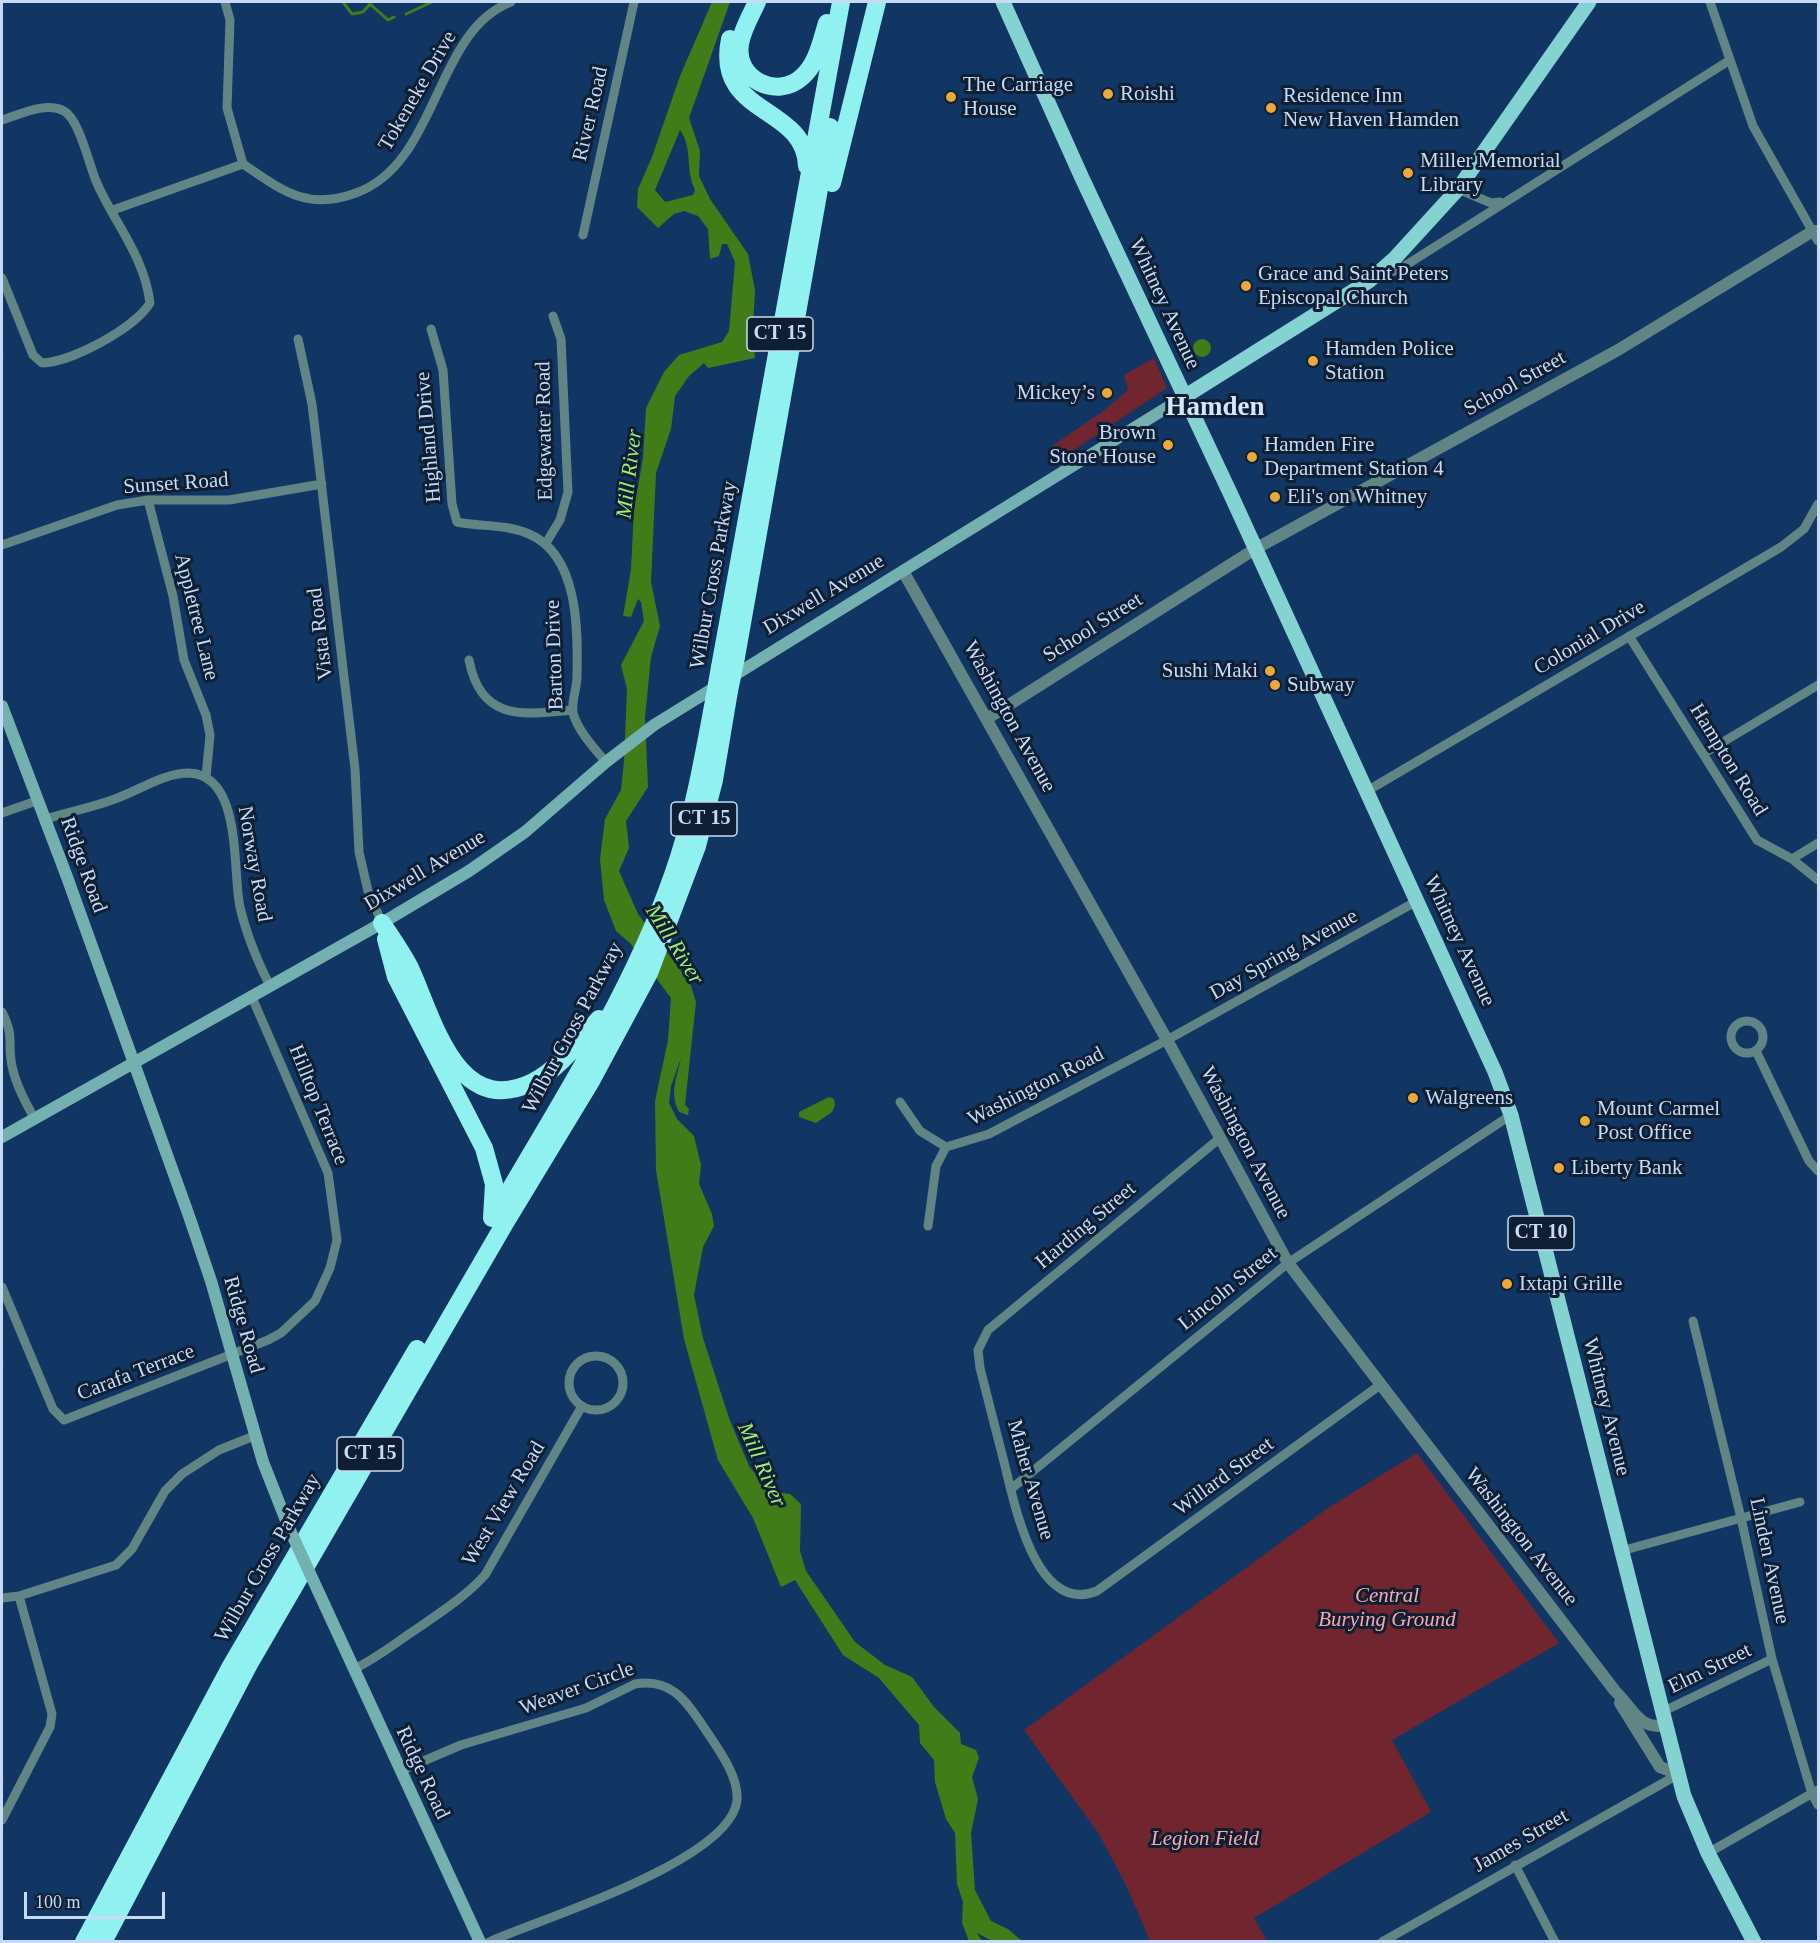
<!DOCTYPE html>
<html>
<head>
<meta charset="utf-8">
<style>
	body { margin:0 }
	#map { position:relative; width:1820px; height:1943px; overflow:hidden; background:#123664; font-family:"Times New Roman",serif }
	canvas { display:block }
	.frame { position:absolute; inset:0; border:3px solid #c6dbf8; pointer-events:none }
	.scale { position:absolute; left:24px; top:1892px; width:141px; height:27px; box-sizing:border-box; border:3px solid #c6dbf8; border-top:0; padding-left:8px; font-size:18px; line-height:21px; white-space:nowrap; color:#c6dbf8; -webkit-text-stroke:4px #0f1f33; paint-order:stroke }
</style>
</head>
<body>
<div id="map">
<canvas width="1820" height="1943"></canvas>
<div class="frame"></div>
<div class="scale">100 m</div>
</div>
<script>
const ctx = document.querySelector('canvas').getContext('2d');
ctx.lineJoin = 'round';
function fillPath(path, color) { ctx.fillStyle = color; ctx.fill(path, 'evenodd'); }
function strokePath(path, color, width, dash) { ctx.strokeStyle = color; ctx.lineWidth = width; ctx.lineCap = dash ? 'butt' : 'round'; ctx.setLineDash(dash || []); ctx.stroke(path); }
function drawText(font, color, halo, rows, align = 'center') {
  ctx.font = font + ' "Times New Roman",serif'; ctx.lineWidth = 6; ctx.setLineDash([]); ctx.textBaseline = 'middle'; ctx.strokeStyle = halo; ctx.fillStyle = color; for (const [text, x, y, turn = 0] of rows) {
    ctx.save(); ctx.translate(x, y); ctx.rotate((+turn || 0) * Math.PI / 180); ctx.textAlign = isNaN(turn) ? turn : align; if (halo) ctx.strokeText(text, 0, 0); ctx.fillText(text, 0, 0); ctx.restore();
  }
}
fillPath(new Path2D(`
	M1154,358l13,30 -108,72 -7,-14 50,-34 26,-22 -4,-15z
	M1417,1453l142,190 -167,97 39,72 -177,106 13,23h-117l-24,-56 -27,-51 -75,-104 304,-222z`), '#71252f');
fillPath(new Path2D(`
	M712,2h18l-41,116 11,33 -1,25 11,23 38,55 7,36 -2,36 2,32 -47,10 -4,-5 -15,13 -14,20 -4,33 -15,44 -5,109 9,44 -9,31 -6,61 3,69 -22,34 3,27 -10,23 19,43 52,69 6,19 -11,103 4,4 -1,6 -9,-3c-10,-19 -2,-34 2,-54l-10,28 -2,17 8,16 17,17 7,29 -2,19 13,30 2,12 -11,21 -9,48 9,43 26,80 20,48 20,25 21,3 11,10 -1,47 6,20 49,71 30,23 27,12 22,30 26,26 1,11 15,6 3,8 -7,19 6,22 -7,34 4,57 16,31 17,8 14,12h-30l-15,-8 5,8h-13l-7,-18 1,-21 -6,-18 -2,-51 -9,-14 -11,-37 -1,-22 -14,-17 -1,-18 -40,-47 -36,-23 -48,-75 -14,7 -28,-69 -35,-58 -34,-121 -28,-169 -1,-69 13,-61 3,-42 -41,-55 -14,-12 -12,-31 -4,-41 5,-40 16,-29 3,-29 3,-72 -6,-24 23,-44 -3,-19 -3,-3 -7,18 -8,-1 8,-46 3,-61 9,-51 3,-50 18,-36 15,-17 43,-13 7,-11 6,-69 -8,-18h-5l-3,12 -9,3 -2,-30 -10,-13 -14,-5 -10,3 -16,14 -21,-21 1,-18 14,-32 28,-81zM680,130c13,18 5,39 15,60l-2,5 -28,7 -10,-12z
	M1193 348a9 9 0 1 1 18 0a9 9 0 1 1-18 0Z
	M829,1097l5,2 1,6 -3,7 -16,11 -17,-6v-5z`), '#417c18');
strokePath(new Path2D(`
	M343,2l9,12 11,-2 7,-8 18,16 6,-3
	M406,14l26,-12`), '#417c18', 3);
strokePath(new Path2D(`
	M225,2l5,18 -3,88 16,56c40,27 64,47 113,29 83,-30 78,-162 155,-191
	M1710,2l43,124 65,115
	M2,120c17,-5 44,-19 62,-9 15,8 25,53 32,70 18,42 48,74 54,122 -15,25 -78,59 -108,60l-9,-8 -31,-77
	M1458,189l33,14 9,-1
	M113,210l130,-46
	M583,235l51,-233
	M1380,277l23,-10 327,-207
	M431,329l12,41 9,134 5,18c25,5 49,2 72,12 50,21 49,97 48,143 0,11 -6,25 -4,36 5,18 21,35 33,49
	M298,339l14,65 32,273 11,92 4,83 9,39 14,32
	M148,500l25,96 11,64 22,55 4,20 -4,42
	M546,543l14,-23 8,-28 -7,-153 -8,-23
	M2,545l115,-40 31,-5h81l93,-16
	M1629,636l128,204 35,19 26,21
	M469,660c12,61 52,55 104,50
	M1703,754l115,-69
	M1367,791l414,-244 23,-18 14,-25
	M2,813l37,-13
	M46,819c22,-7 44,-11 66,-19 25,-8 50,-27 77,-27 54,2 43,98 51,134 6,26 17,53 29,77
	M1792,859l26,-16
	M2,1012c13,25 5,31 10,54 4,19 13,35 22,52
	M1731 1037a16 16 0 1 1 32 0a16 16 0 1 1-32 0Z
	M1756,1051l53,110 9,10
	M900,1102l20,29 26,16 43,-13 178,-94 250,-139
	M1220,1138l-232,192 -10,20 2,18c8,31 16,63 24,94 10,39 31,154 93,129l283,-206
	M928,1226l8,-60 10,-19
	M2,1287l51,122 11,11 204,-80 13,-7 34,-32 15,-33 7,-28 -9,-67 -77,-178
	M1693,1321l48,197 31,141 40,135 6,11
	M569 1383a27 27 0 1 1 54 0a27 27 0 1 1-54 0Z
	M1011,1489l277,-226 223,-148
	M1621,1551l179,-49
	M19,1596l97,-31 16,-16 33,-58 17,-17 37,-24 35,-14
	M2,1598l17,-2 33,118 -2,13 -48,93
	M354,1669c21,-10 39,-24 58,-37 26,-18 52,-34 73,-57l97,-169
	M1664,1711l108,-52
	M400,1771l61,-26 125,-37 49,-24c35,-6 50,15 68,42 13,20 36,49 34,74 -6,61 -195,118 -248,142
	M1708,1853l110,-63
	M1515,1865l40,77
	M1382,1942l297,-168`), '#608584', 9);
strokePath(new Path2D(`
	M903,571l264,469 121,223 327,428c18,17 24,40 51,34
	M988,718l267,-169 363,-199 195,-119h5
	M1620,1703l40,64 19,7`), '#608584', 12);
strokePath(new Path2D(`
	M2,706l65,171 122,339 22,65 52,181 26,66
	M2,1137l380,-214 87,-52 56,-39 81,-70 48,-37 530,-328
	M325,1606l155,336`), '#75b0b0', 12);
strokePath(new Path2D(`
	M1003,2l79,176 149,317 264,577 16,43 173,681 24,57 46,89
	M1184,397l185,-116 26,-23 63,-69 131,-187`), '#84d2d2', 15);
strokePath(new Path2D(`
	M757,2c-6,13 -15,28 -17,42 -6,35 37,56 62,33 15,-13 19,-35 25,-54
	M730,39c-16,78 75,65 77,127
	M832,183l45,-181
	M736,657l94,-530
	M720,667l121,-665
	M382,923c9,14 19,28 27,43 24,50 46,154 124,116 26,-13 47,-42 66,-63
	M386,939l10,38 88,171 10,36 -2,34
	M496,1214c66,-115 142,-229 183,-357 16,-51 25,-103 35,-156
	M84,1942l147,-276 186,-317
	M103,1942l146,-278 256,-441 86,-142 58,-108 48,-127 17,-66 15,-89`), '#91f0f0', 18);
strokePath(new Path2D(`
	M289,1528l36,78`), '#75b0b0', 12);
strokePath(new Path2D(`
	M729,691l7,-34
	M714,701l6,-34`), '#91f0f0', 18);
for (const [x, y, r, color] of [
	[1108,94,6,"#eca93a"],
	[951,97,6,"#eca93a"],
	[1271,108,6,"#eca93a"],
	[1408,173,6,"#eca93a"],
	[1246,286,6,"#eca93a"],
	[1313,361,6,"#eca93a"],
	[1107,393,6,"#eca93a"],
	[1168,445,6,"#eca93a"],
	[1252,457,6,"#eca93a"],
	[1275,497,6,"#eca93a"],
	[1270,671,6,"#eca93a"],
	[1275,685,6,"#eca93a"],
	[1413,1098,6,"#eca93a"],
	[1585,1121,6,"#eca93a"],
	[1559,1168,6,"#eca93a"],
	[1507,1284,6,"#eca93a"]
]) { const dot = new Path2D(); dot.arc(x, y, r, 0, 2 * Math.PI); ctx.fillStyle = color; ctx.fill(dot); strokePath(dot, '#0f1f33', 2); }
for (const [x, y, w] of [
	[780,334,66],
	[704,819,66],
	[1541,1233,66],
	[370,1454,66]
]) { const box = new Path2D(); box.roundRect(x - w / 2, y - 17, w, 34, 4.5); ctx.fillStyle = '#0f1f33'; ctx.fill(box); strokePath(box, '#c6dbf8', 1.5); }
drawText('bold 20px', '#c6dbf8', null, [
	["CT 15",780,334],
	["CT 15",704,819],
	["CT 10",1541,1233],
	["CT 15",370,1454]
]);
drawText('21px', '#c6dbf8', '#0f1f33', [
	["The Carriage",963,85],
	["House",963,109],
	["Roishi",1120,94],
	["Residence Inn",1283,96],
	["New Haven Hamden",1283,120],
	["Miller Memorial",1420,161],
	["Library",1420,185],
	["Grace and Saint Peters",1258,274],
	["Episcopal Church",1258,298],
	["Hamden Police",1325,349],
	["Station",1325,373],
	["Mickey’s",1095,393,"right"],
	["Brown",1156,433,"right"],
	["Stone House",1156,457,"right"],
	["Hamden Fire",1264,445],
	["Department Station 4",1264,469],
	["Eli's on Whitney",1287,497],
	["Sushi Maki",1258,671,"right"],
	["Subway",1287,685],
	["Walgreens",1425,1098],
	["Mount Carmel",1597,1109],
	["Post Office",1597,1133],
	["Liberty Bank",1571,1168],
	["Ixtapi Grille",1519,1284]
], 'left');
drawText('21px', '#c6dbf8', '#0f1f33', [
	["Tokeneke Drive",418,91,-60],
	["River Road",591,114,-77],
	["Whitney Avenue",1164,304,65],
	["School Street",1515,384,-29],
	["Edgewater Road",545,431,-91],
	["Highland Drive",429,437,-95],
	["Sunset Road",176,484,-4],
	["Wilbur Cross Parkway",714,575,-80],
	["Dixwell Avenue",824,595,-31],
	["Appletree Lane",196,617,76],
	["School Street",1093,628,-32],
	["Vista Road",321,634,-97],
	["Colonial Drive",1590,638,-31],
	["Barton Drive",555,655,-92],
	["Washington Avenue",1009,717,61],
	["Hampton Road",1728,760,58],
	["Norway Road",254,864,80],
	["Ridge Road",83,865,70],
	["Dixwell Avenue",425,871,-31],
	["Whitney Avenue",1459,941,65],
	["Day Spring Avenue",1284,955,-29],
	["Wilbur Cross Parkway",573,1028,-62],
	["Washington Road",1036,1087,-27],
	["Hilltop Terrace",318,1105,68],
	["Washington Avenue",1245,1143,62],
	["Harding Street",1086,1226,-40],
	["Lincoln Street",1228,1289,-39],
	["Ridge Road",243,1325,74],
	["Carafa Terrace",136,1373,-21],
	["Whitney Avenue",1606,1407,76],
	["Willard Street",1224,1477,-36],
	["Maher Avenue",1030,1480,74],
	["West View Road",504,1504,-59],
	["Washington Avenue",1521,1537,52],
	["Wilbur Cross Parkway",268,1558,-60],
	["Linden Avenue",1769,1561,78],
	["Elm Street",1710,1669,-26],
	["Weaver Circle",577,1689,-20],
	["Ridge Road",422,1773,65],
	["James Street",1521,1841,-30]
]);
drawText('italic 21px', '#fda6ab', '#0f1f33', [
	["Central",1387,1596],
	["Burying Ground",1387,1620],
	["Legion Field",1205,1839]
]);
drawText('italic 22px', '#9fed75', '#0f1f33', [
	["Mill River",630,474,-83],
	["Mill River",674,945,58],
	["Mill River",761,1465,66]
]);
drawText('bold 27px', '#d5e6fd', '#0f1f33', [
	["Hamden",1215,408]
]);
</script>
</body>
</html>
